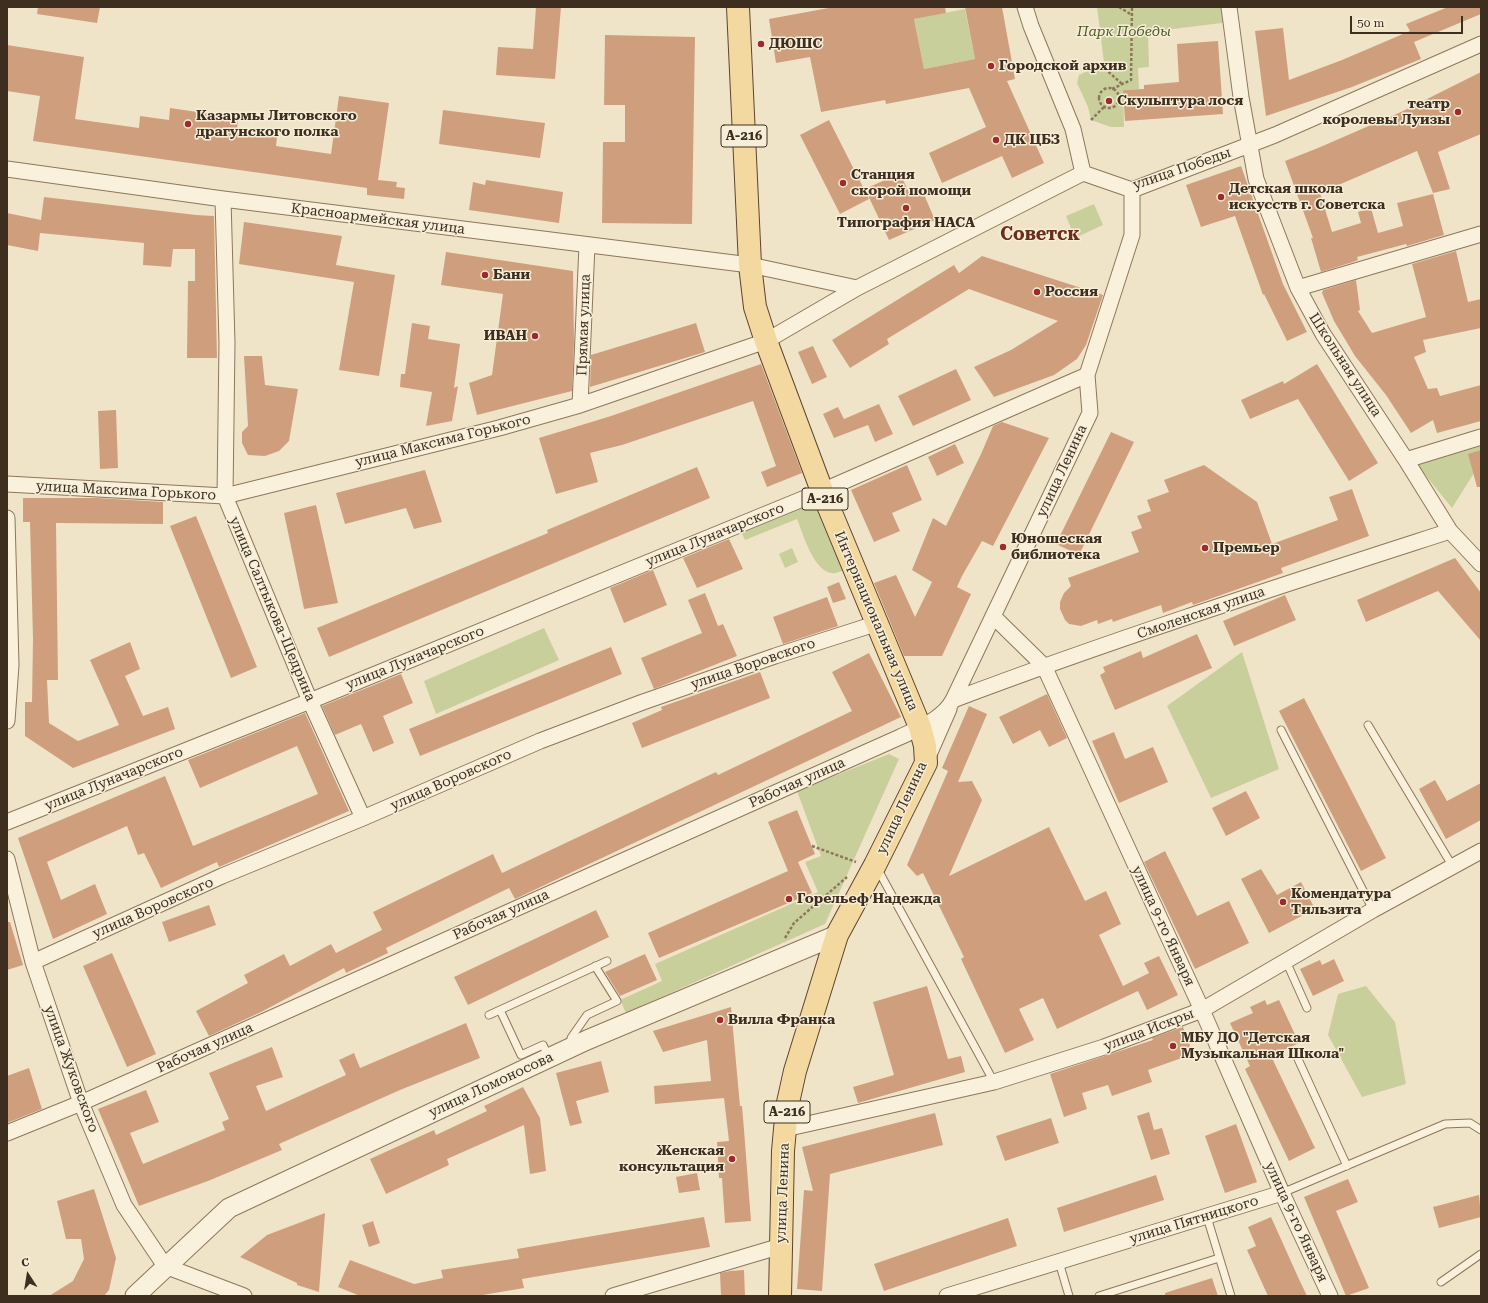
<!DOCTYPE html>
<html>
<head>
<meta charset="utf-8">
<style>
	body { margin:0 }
	#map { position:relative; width:1488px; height:1303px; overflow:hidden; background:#f0e4c8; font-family:"Roboto Serif",serif }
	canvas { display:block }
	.frame { position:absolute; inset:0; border:8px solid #3d2e20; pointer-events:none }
	.north { position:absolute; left:8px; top:1255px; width:40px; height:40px; -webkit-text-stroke:3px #f7eed8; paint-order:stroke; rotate:348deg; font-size:11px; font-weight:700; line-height:16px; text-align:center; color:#3d2e20 }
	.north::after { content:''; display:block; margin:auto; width:14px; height:18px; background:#3d2e20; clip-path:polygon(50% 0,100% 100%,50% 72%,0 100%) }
	.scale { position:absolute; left:1350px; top:16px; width:113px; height:18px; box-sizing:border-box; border:2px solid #3d2e20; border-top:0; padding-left:5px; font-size:12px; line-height:14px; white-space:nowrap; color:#3d2e20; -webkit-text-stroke:3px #f7eed8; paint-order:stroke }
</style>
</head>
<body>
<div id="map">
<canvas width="1488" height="1303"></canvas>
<div class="frame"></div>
<div class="north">С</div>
<div class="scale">50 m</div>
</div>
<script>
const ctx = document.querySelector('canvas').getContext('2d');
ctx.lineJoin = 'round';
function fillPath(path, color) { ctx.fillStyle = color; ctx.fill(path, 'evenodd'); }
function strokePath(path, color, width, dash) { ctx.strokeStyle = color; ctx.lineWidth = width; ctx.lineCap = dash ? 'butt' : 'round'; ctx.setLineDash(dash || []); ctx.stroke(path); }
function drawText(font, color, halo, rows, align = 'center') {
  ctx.font = font + ' "Roboto Serif",serif'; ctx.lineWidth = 3; ctx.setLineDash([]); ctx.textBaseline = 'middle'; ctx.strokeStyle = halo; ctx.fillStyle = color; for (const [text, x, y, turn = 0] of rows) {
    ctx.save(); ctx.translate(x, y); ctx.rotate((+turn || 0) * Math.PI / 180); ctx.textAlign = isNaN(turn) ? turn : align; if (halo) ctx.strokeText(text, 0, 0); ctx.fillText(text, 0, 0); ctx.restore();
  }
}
fillPath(new Path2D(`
	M1097,7h132l1,15 -82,10 1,35 -11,1 1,21 -16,1 1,37h-13l-20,-7 -3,-13 -11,-24 2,-8 25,-12z
	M965,9l10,50 -51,10 -10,-50z
	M1094,204l9,21 -28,13 -9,-22z
	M1481,446v16l-29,46 -35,-43z
	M818,499l30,70c-3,1 -8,3 -12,4 -21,4 -33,-39 -39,-54l-52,21 -4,-8z
	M792,548l6,14 -13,6 -6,-14z
	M544,628l15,32 -123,54 -12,-33z
	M1242,652l37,117 -68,29 -44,-92z
	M889,754l10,5 -74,165 -199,89 -6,-13 42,-19 -7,-17 163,-72 -13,-30 16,-6 -24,-65z
	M1366,986l29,36 11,62 -44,13 -34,-62 10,-41z`), '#c9cf9b');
fillPath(new Path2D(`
	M38,7h62l-3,16 -60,-9z
	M536,7h25l-6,72 -59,-4 2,-28 35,2z
	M834,7h111l1,6 -32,6 10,50 51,-10 -10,-52h37l13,72 -8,2 37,82 -32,15 -10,-22 -60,27 -13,-30 57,-26 -17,-39 -83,16 -1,-4 -64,12 -11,-55 -34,6 -7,-44z
	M1448,7h33v7l-67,28 7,17 -69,28 -86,29 -11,-85 28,-3 6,52 53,-20 68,-29 -4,-7z
	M605,35l90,2 -3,187 -90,-1 1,-81h22v-37h-21z
	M1218,41l5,73 -98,7 -2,-31 21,-1v-4l35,-3 -2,-38z
	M7,45l77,12 -9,62 64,9 1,-12 29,4 1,-12 68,10 -1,13 40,6 -1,9 55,8 8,-58 50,7 -11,77 19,2 -1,5 9,1 -1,11 -37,-4v-7l-334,-47 7,-45 -33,-5z
	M1481,72v62l-43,18 12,37 -17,4 -16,-42 -97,42 12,39 29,-9 -3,-11 13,-4 7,25 25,-7 -6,-23 36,-9 11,41 -37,11 -1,-2 -49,13 1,3 -5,2 -32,10 -10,-34h2l-28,-77 33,-13 83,-36z
	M443,110l102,13 -5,35 -101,-14z
	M829,120l40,79 -29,15 -40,-79z
	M1241,166l42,118 24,48 -20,9 -23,-47 -1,1 -28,-79 -34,11 -15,-42z
	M900,173l10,22 12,-5 13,30 -46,20 -24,-51z
	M486,180l77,12 -4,31 -90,-13 4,-28 12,3z
	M44,197l152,18 18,1 3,142h-30l1,-77h7v-32h-22l-2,18 -28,-2 1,-22 -104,-10 -2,18 -31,-6v-32l34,7z
	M244,222l98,14 -6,29 59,10 -16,101 -40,-6 15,-88 -115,-18z
	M1456,251l12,51 13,-3v29l-58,12 3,12 -12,5 14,32 9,-1 3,8 41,-11v36l-44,12 -4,-13 -22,13 -25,-38 -31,-39 -21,-35 -12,-28 1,-3 33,-10 4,30 -2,1 14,22 54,-16 -14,-53z
	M446,252l127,19 1,70 -2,50 -95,24 -8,-32 23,-8 11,-81 -62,-9z
	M982,256l121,39 -17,50 -9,14 -23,16 -60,22 -20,-30 37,-17 47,-29 -89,-32 -82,50 2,5 -39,24 -18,-28 122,-75 5,8z
	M412,323l18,3 -2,13 32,5 -6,44 4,-2 -6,35 -26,5 6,-34 -32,-5 1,-13h4z
	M696,323l9,29 -115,35 1,-32z
	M813,346l14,31 -15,7 -14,-32z
	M244,356h18l3,29 33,4 -9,52 -10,10 -14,5 -17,-1 -6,-12v-11l6,-6z
	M761,364l41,109 -35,14 -6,-15 15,-6 -23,-65 -131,44 -32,8 8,29 -42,12 -17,-56 72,-22z
	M1317,364l61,99 -29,18 -51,-82 -48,20 -9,-19 42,-19 1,3z
	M956,369l15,31 -58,26 -15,-30z
	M879,404l14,30 -18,8 -7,-17 -34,13 -11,-24 15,-7 6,12z
	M116,410l2,58 -18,1 -2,-58z
	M1002,422l47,16 -56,108 -11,-5 -20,35 -5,11 14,7 -29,62h-38l-30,-73 22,-8 19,42 17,-35 -20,-12 21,-52 13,8 35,-72 12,-28z
	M1111,432l23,10 -55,113 -23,-11z
	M955,444l9,19 -27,13 -9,-19z
	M1481,450v37h-4l-9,-33z
	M907,465l15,35 -30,13 8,18 -26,11 -23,-52z
	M1204,465l53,37 15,42 66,-24 -9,-23 23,-8 17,47 -88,32 2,5 -90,32 -1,-3 -29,11 -2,-8 -48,17 -1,-3 -14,5 -1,-4 -16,6 -12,-2 -4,-4 -5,-11v-7l4,-9 7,-7 -3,-8 71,-26 -8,-20 11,-4 -5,-12 14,-5 -4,-11 22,-8 -5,-12z
	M697,467l13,31 -381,159 -12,-29 231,-95 -1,-3z
	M425,470l17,52 -28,7 -8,-21 -61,16 -9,-31z
	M23,498h74l66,4v22l-107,-1 2,157h-11l2,43 29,18 41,-16 -29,-65 40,-18 10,27 -15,7 18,40 25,-9 7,22 -102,39 -48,-32v-34h7l1,-63 -3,-117h-7z
	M316,505l22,98 -34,6 -20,-96z
	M196,516l61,151 -26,11 -61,-152z
	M729,539l14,30 -46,19 -14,-30z
	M1455,558l26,35v48l-43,-50 -72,31 -9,-22z
	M653,570l14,35 -43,18 -14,-35z
	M839,582l7,17 -13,4 -6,-16z
	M705,593l13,33 5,-2 14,32 -83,33 -13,-31 61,-25 -14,-33z
	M1285,595l11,25 -62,26 -11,-25z
	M827,597l11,29 -55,18 -10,-27z
	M1197,634l15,34 -97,42 -15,-35 5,-3 -2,-5 38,-16 2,7z
	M611,647l11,27 -202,82 -11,-27z
	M869,653l32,64 -386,182 -6,-11 -123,60 2,5 -42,20 -2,-5 -83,44 -52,24 -13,-25 52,-28 -4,-8 40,-21 6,12 41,-22 5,9 46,-23 -9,-18 120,-58 9,19 214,-101 2,3 134,-64 -20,-39z
	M760,672l10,26 -128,50 -10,-25 30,-13 -1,-3z
	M401,674l12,29 -30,13 11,27 -21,9 -12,-28 -26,11 -13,-29z
	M1047,694l20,44 -18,9 -9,-17 -27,14 -14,-27z
	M1304,698l82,160 -25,13 -82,-160z
	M969,706l18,8 -29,68 14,-1 10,19 -33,76 100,-49 36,74 21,-10 15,33 -22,11 24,51 26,-13 -5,-10 15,-7 19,39 -31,15 -9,-19 -81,38 -14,-31 -24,11 15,31 -29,13 -44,-94 3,-2 -41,-84 -6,3 -10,-11 41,-94 -6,-3z
	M305,713l44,98 -130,56 -2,-5 -56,26 -17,-35 -6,2 -11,-29 -43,19 -37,17 14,38 34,-16 12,30 -54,25 -35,-101 147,-62 28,70 125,-52 -21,-48 -97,42 -12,-28z
	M1114,732l11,27 28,-12 15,35 -49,21 -27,-62z
	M1435,780l12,21 34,-18v37l-35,19 -27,-50z
	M1246,791l14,27 -34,18 -14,-28z
	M797,810l18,44 -17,8 14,31 -153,65 -11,-25 140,-62 -20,-49z
	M1165,851l32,65 32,-15 20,42 -54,26 -51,-107z
	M1261,869l16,26 24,-13 14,27 -46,24 -28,-54z
	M209,905l7,20 -47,17 -7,-20z
	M596,910l13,27 -141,68 -14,-28z
	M7,922h3l13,43 -16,5z
	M112,953l44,101 -29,13 -44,-101z
	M645,954l12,26 -37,16 -15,-24z
	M1334,959l10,22 -31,15 -13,-27 20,-9 2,5z
	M927,986l21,73 13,-3 4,16 -107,31 -5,-16 41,-12 -21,-73z
	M1265,1000l2,5 12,-5 20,43 -28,13 44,92 -26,13 -44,-92 5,-3 -20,-43 23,-10 -3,-6z
	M731,1007l9,99h2l2,24 7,91 -26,2 -3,-45h-3l-2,-36 12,-1 -5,-43 -69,6 -1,-18 57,-5 -4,-41 -44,12 -10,-21z
	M466,1023l14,35 -80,32 -121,54 3,6 -74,31 -69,25 -41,-97 48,-19 13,32 -29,11 13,31 82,-34 -3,-8 7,-3 -20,-46 63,-26 11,30 -27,9 10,25 80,-36 -7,-15 15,-7 6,15z
	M1183,1027l10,27 -45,16 4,12 -40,14 -4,-11 -26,8 5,16 -23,8 -14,-43 103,-34 -1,-2z
	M601,1061l8,31 -33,9 6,22 -12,3 -14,-53z
	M29,1068l13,41 -35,14v-47z
	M523,1087l17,31 6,53 -16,3 -6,-49 -77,34 2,6 -63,29 -16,-35 64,-29 2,5 51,-24 -3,-5z
	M1149,1112l5,18 8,-2 8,26 -19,6 -14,-44z
	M935,1113l8,32 -113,29 -8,117 -25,-2 7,-99 9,1 -11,-44z
	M1051,1118l8,25 -54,18 -9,-25z
	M1236,1124l21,58 -32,11 -20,-57z
	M697,1173l3,17 -21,3 -3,-16z
	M1156,1175l8,25 -100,32 -7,-24z
	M1348,1179l10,23 -22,9 33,77 -23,8 -42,-99z
	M94,1189l22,69 -7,32 -5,6h-55l24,-15 11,-22 -3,-20h-15l-9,-38z
	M1479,1195l2,22 -42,11 -6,-21z
	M325,1213l-6,79 -22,-7v-2l-57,-26 27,-22z
	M704,1217l6,30 -188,32 2,9 -47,8h-117l-22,-9 12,-27 64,24 29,-6 -2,-8 78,-12 -2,-9z
	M1271,1217l27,60 9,19h-39l-21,-46 9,-4 -8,-19z
	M1008,1218l9,28 -133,45 -10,-27z
	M373,1221l7,22 -11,4 -7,-22z
	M744,1270l1,26h-24l-1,-23 10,-2z
	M1212,1278l6,18h-53v-3z`), '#cf9f7d');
const service = new Path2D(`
	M1368,725l85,142
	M1281,730l92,180
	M877,868l117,214
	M1286,961l21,47
	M500,1010l21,45 22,-10 6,13
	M489,1015l118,-54
	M574,1044l-3,-6 16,-23 30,-14 -22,-35
	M1298,1059l49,107
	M1282,1193l163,-69 25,-1 11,7
	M1207,1217l24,79
	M1059,1262l10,34
	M1441,1282l40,-28
	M1099,1296l120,-38`);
const minor = new Path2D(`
	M1025,7l6,19 42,103 10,44
	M1229,7l12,90 15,82 42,109 25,46 83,126 44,71 31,33
	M7,169l216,30 527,66 107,23 226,-115 49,17 143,-55 206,-91
	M223,199l4,144 -2,153 85,205 53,117
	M1298,288l183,-54
	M580,405l7,-160
	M1406,460l75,-23
	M7,484l218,12 274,-68 81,-23 186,-64 91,-53
	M7,518l4,147 -4,56
	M993,616l51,50 158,344 80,183 48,103
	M953,700c164,-62 330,-115 497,-169
	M927,759l22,-50
	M7,822l303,-121 512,-210 265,-116
	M7,859l26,103 48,141 43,102 41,61 79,30
	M33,962l189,-86 141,-58 177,-77 103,-39 132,-46 103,-33
	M785,1129l209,-47 110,-35 98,-37 171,-100 108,-59
	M7,1133l74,-30 819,-366c19,-9 43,-18 53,-37l137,-287 -3,-38 45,-140v-45
	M613,1296l168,-50
	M947,1296l335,-103`);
const tertiary = new Path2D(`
	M135,1296l94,-88 358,-168 250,-105`);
const primary = new Path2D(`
	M738,7l12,258 5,42 11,34 56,150 98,236 5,19 1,17 -51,102 -38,70 -42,136 -8,36 -4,44 -3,145`);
strokePath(service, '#8d765c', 9);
strokePath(minor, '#8d765c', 17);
strokePath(tertiary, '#8d765c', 21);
strokePath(primary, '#5b4430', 24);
strokePath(new Path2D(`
	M1119,7l13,8
	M1101,65l21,19
	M1099 98a10 10 0 1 1 20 0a10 10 0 1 1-20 0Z
	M1112,89l19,-9 1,-73
	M1091,120l13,-13
	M812,846l44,16
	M785,938l9,-15 53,-46`), '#8d765c', 2.5, [3, 2]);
strokePath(service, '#faf1dc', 7);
strokePath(minor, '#faf1dc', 15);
strokePath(tertiary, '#faf1dc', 19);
strokePath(primary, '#f3d9a0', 22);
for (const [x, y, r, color] of [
	[761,44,4,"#9e2a2b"],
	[991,66,4,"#9e2a2b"],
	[1109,101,4,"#9e2a2b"],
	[1458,112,4,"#9e2a2b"],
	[188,124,4,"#9e2a2b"],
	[996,140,4,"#9e2a2b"],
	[843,183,4,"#9e2a2b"],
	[1221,197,4,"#9e2a2b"],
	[906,208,4,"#9e2a2b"],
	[485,275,4,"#9e2a2b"],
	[1037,292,4,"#9e2a2b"],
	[535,336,4,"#9e2a2b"],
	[1003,547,4,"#9e2a2b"],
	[1205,548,4,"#9e2a2b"],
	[789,899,4,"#9e2a2b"],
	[1283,902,4,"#9e2a2b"],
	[720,1020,4,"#9e2a2b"],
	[1173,1046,4,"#9e2a2b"],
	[732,1159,4,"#9e2a2b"]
]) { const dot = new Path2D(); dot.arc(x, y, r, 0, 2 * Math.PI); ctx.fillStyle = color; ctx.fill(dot); strokePath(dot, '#f7eed8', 1.5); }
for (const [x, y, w] of [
	[744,136,46],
	[825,499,46],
	[787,1112,46]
]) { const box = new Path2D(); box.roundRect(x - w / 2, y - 11, w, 22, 3); ctx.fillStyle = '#f7eed8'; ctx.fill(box); strokePath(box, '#3d2e20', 1); }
drawText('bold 13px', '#3d2e20', null, [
	["А-216",744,136],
	["А-216",825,499],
	["А-216",787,1112]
]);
drawText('italic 14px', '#4d5a26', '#f7eed8', [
	["Парк Победы",1124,32]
]);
drawText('bold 14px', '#3d2e20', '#f7eed8', [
	["ДЮШС",769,44],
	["Городской архив",999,66],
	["Скульптура лося",1117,101],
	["театр",1450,104,"right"],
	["королевы Луизы",1450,120,"right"],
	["Казармы Литовского",196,116],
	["драгунского полка",196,132],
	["ДК ЦБЗ",1004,140],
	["Станция",851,175],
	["скорой помощи",851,191],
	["Детская школа",1229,189],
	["искусств г. Советска",1229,205],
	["Типография НАСА",906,223,"center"],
	["Бани",493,275],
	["Россия",1045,292],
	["ИВАН",527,336,"right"],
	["Юношеская",1011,539],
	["библиотека",1011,555],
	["Премьер",1213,548],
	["Комендатура",1291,894],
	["Тильзита",1291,910],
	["Горельеф Надежда",797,899],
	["Вилла Франка",728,1020],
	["МБУ ДО \"Детская",1181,1038],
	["Музыкальная Школа\"",1181,1054],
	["Женская",724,1151,"right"],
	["консультация",724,1167,"right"]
], 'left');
drawText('14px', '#3d2e20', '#f7eed8', [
	["улица Победы",1182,169,-19],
	["Красноармейская улица",378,219,7],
	["Прямая улица",584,325,-88],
	["Школьная улица",1345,365,57],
	["улица Максима Горького",443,441,-14],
	["улица Ленина",1062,471,-65],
	["улица Максима Горького",126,491,3],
	["улица Луначарского",715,535,-22],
	["улица Салтыкова-Щедрина",272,609,67],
	["Смоленская улица",1201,613,-19],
	["Интернациональная улица",876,621,67],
	["улица Луначарского",415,658,-22],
	["улица Воровского",753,664,-19],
	["улица Луначарского",114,779,-22],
	["улица Воровского",451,780,-24],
	["Рабочая улица",797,783,-24],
	["улица Ленина",902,808,-65],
	["улица Воровского",153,908,-24],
	["Рабочая улица",501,915,-24],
	["улица 9-го Января",1163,926,65],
	["улица Искры",1149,1030,-21],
	["Рабочая улица",205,1048,-24],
	["улица Жуковского",71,1069,70],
	["улица Ломоносова",491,1085,-25],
	["улица Ленина",783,1193,-88],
	["улица Пятницкого",1194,1220,-17],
	["улица 9-го Января",1296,1222,65]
]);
drawText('bold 18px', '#6b2e1e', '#f7eed8', [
	["Советск",1040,235]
]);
</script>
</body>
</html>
